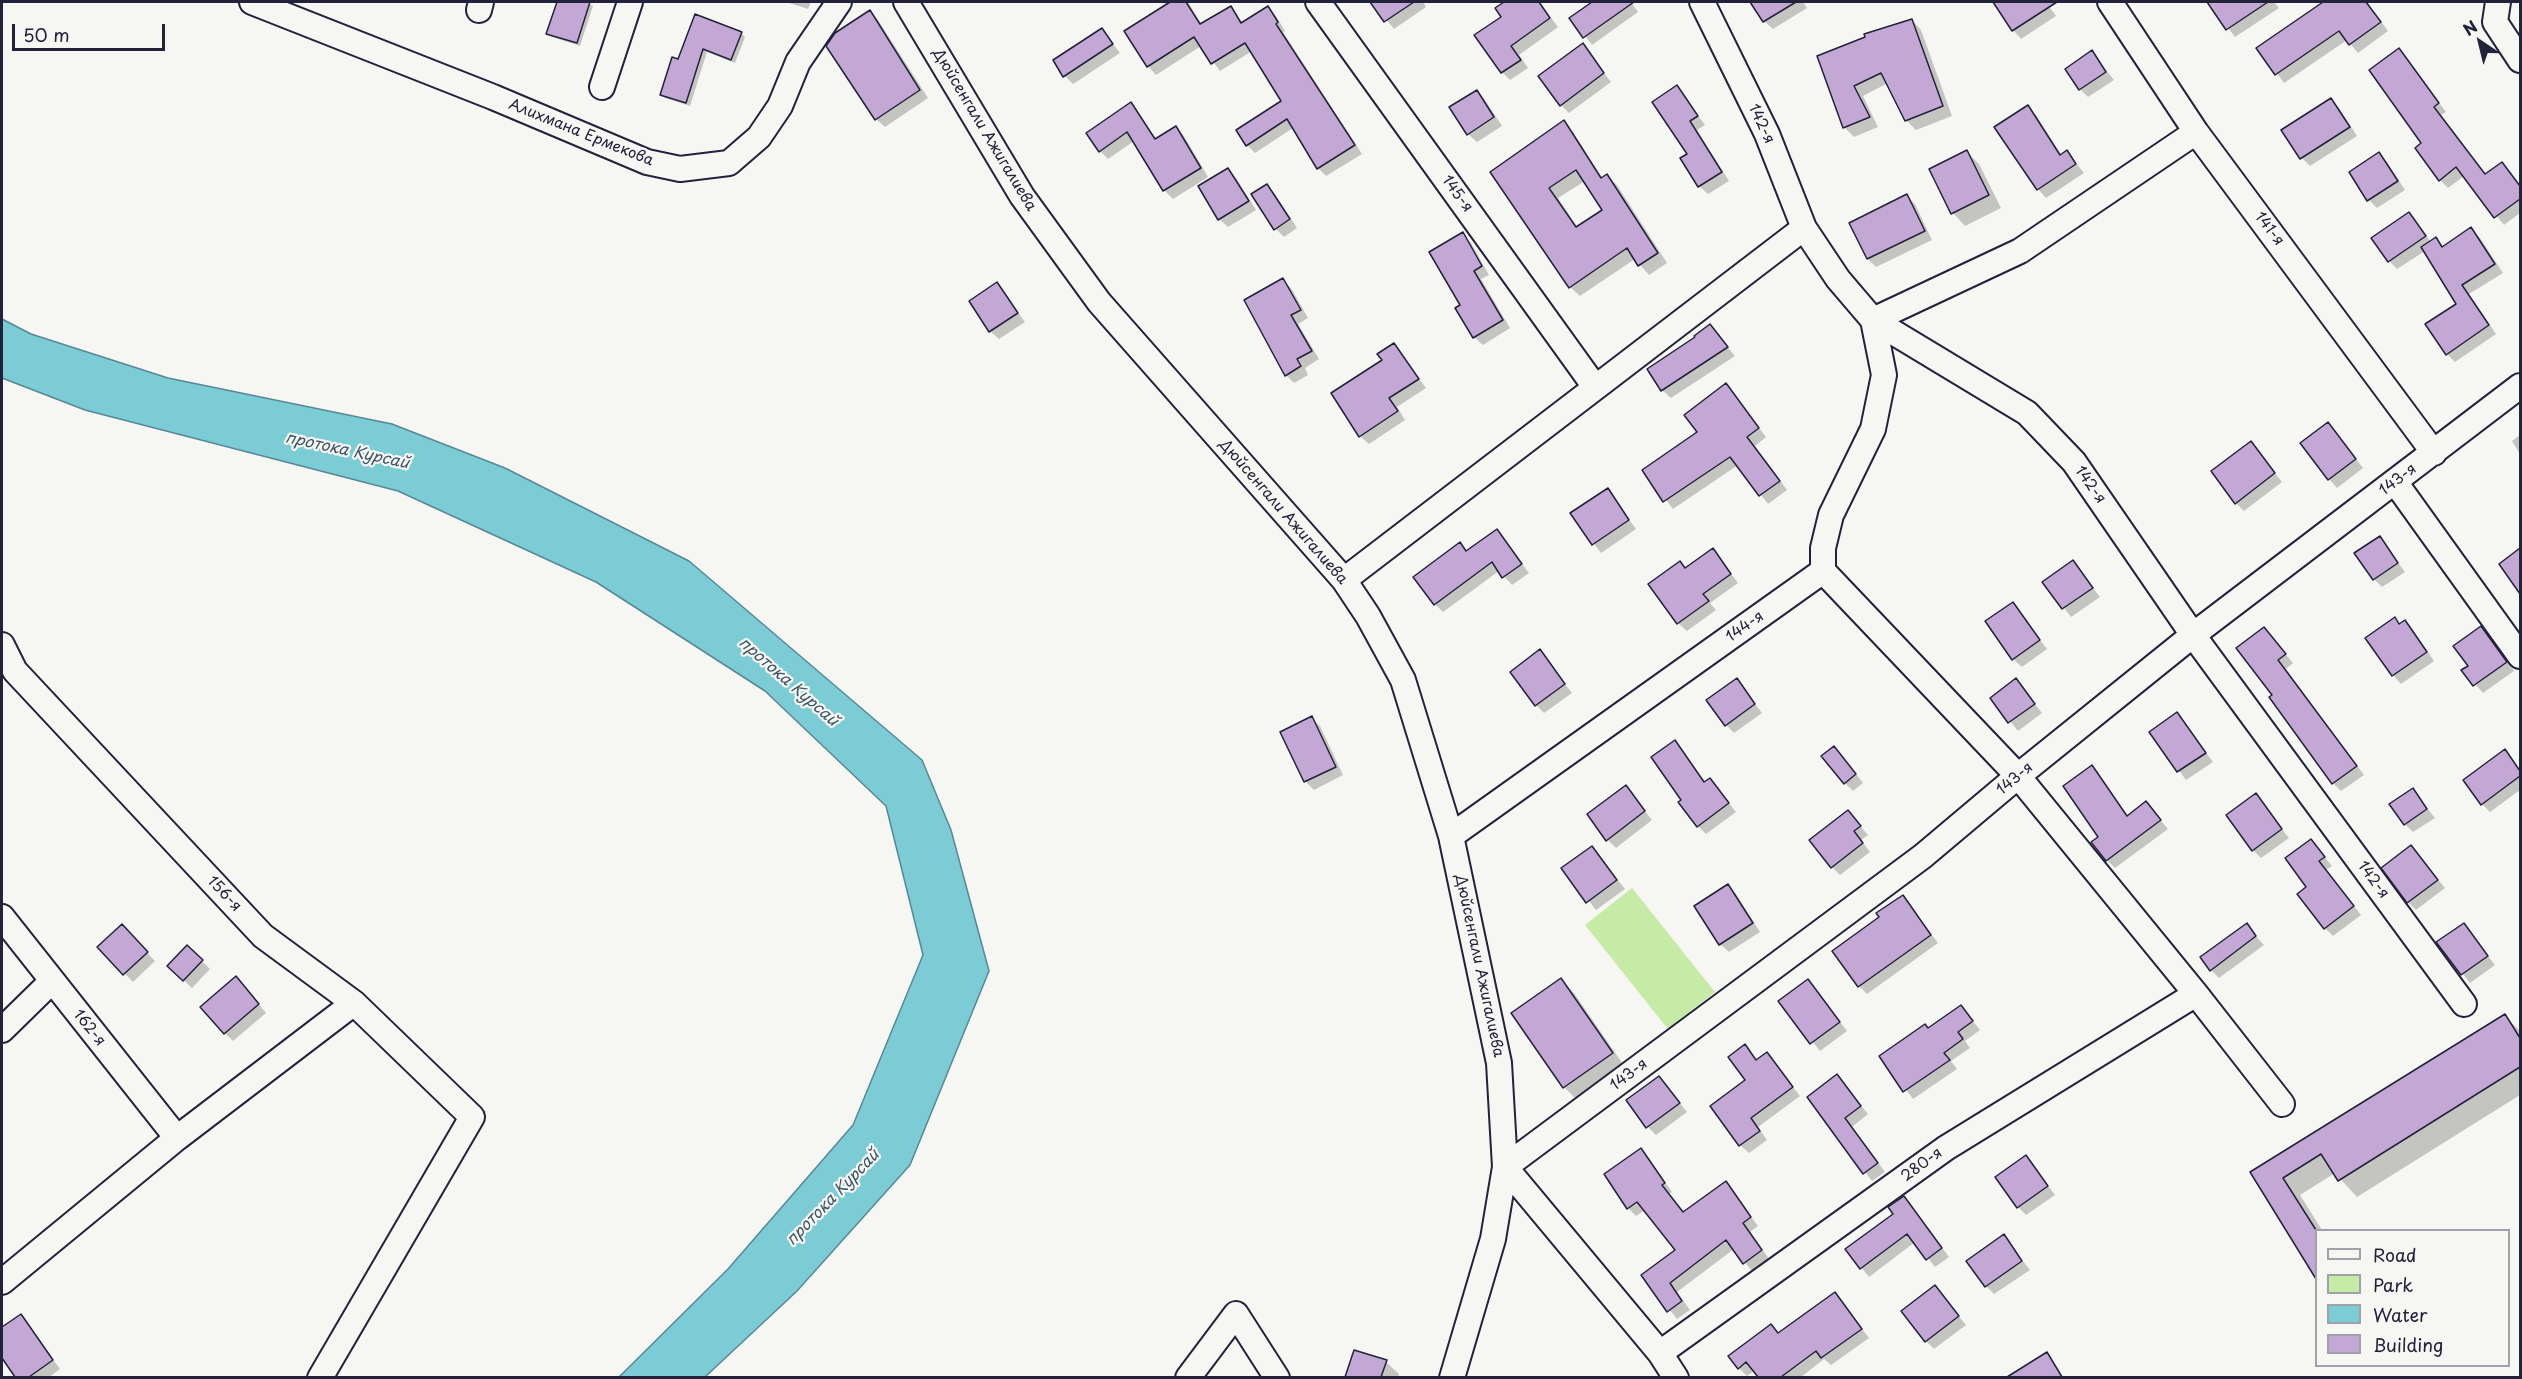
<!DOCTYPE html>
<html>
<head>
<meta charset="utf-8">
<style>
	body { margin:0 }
	#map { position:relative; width:2522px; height:1379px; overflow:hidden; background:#f6f6f2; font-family:"Playpen Sans",sans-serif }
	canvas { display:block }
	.frame { position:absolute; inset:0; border:3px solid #22223b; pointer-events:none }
	.legend { position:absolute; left:2315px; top:1229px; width:195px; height:138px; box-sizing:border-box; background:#f6f6f2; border:2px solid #a1a1a9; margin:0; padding:8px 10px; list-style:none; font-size:18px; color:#22223b }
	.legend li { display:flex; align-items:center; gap:12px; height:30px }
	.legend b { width:30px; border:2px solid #a1a1a9 }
	.north { position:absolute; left:2450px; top:12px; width:60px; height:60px; -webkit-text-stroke:4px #f6f6f2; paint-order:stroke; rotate:325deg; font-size:16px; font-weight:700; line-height:24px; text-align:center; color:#22223b }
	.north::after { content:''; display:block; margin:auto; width:21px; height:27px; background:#22223b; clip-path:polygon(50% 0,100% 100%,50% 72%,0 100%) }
	.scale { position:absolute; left:12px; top:24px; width:153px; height:27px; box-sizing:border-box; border:3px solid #22223b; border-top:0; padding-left:8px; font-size:18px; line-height:21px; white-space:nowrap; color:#22223b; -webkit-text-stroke:4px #f6f6f2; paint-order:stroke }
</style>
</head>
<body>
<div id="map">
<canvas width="2522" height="1379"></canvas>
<div class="frame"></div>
<ul class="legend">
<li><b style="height:8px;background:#f6f6f2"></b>Road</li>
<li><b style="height:16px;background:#c6eba6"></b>Park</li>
<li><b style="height:16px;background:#7bccd4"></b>Water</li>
<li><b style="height:16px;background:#c3a7d4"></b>Building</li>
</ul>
<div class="north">N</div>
<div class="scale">50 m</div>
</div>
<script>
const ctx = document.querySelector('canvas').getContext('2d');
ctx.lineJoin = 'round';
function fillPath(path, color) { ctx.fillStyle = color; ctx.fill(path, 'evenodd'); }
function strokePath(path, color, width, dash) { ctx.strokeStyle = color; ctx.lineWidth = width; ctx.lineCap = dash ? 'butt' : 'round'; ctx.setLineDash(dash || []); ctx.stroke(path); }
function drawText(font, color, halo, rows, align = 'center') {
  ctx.font = font + ' "Playpen Sans",sans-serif'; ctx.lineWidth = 4.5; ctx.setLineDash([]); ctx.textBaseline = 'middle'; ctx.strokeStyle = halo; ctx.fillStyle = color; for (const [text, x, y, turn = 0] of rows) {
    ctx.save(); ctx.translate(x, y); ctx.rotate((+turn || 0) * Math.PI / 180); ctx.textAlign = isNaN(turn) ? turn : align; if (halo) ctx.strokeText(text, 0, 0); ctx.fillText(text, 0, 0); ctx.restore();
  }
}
fillPath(new Path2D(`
	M1632,888l83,104 -47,37 -83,-104z`), '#c6eba6');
const water = new Path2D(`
	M2,319l29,15 137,44 224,46 113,44 184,93 233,199 29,70 38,141 -79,194 -113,126 -92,86h-86l109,-108 125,-144 70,-170 -37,-149 -121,-115 -169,-109 -198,-91 -313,-81 -83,-32z`);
fillPath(water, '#7bccd4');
strokePath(water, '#578897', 1.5);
fillPath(new Path2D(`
	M558,2h27l8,4 -13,40 -28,-9 -4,-4z
	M786,2h25l-3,7z
	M1164,2h24l14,23 28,-17 13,15 25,-15 8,8 9,15 -2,1 79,122 -36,22 -8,-8 -25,-40 -38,25 -8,-8 36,-43 -31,-51 -32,20 -19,-25 -45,29 -8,-9 18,-60z
	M1372,2h51l3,5 -32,22z
	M1507,2h32l19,25 -39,28 9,13 -18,12 -8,-8 1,-54 -6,-9z
	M1594,2h37l7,10 -46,33 -21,-27z
	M1752,2h51l4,6 -34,21 -9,-8z
	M1994,2h52l10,14 -35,23 -8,-9z
	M2209,2h65l5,6 -44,29z
	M2324,2h43l21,29 -30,22 -11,-13 -63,43 -26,-35z
	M870,11l8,9 50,78 -43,29 -9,-8z
	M696,16l45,17 4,4 -10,26 -28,-11 -17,54 -25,-8 -4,-3 18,-35z
	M1912,20l9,10 31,86 -36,14 -10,-10 -18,-37 -25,13 15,31 -24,10 -10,-10 -26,-70z
	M1102,30l18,23 -47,31 -8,-8z
	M1583,45l28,37 -42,31 -8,-8z
	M2399,50l47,62 -5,3 45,60 16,-11 18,21v28l-16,12 -40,-49 -16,12 -8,-8 -17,-36z
	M2092,52l22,28 -26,17 -8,-8z
	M1677,87l28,38 -8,5 32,51 -21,13 -9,-8 -10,-32z
	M1477,91l8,9 17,26 -25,16 -9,-8z
	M2331,100l8,8 18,28 -47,30 -8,-8z
	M1131,104l26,36 19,-12 8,8 24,41 -35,22 -9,-9 -30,-49 -26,18 -8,-8z
	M2027,107l9,8 26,41 5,-4 17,21 -38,25 -8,-9z
	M1564,122l9,10 30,47 4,-3 10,9 50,78 -18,12 -14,-16 -55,37 -10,-9 -78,-115zM1585,181l19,29 -26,18 -20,-30z
	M1967,152l12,12 22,44 -36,18 -12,-13z
	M2378,154l9,8 18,28 -28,18 -8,-8z
	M1228,170l8,8 20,32 -28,17 -9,-8z
	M1266,186l9,8 22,34 -13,9 -8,-8z
	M1907,196l8,8 17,36 -56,27 -8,-8 -17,-36z
	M2409,214l22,28 5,-3 8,8 27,-18 9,9 23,35 -34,21 27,40 -41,28 -8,-8 11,-50 -33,-53 -28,18 -8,-8z
	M1462,234l9,9 18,32 -8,4 29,49 -27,17 -9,-8 -12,-32z
	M1282,279l9,9 17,30 -10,6 21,35 -14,9 3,7 -14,8 -8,-8z
	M997,284l28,38 -26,17 -9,-8 -19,-30z
	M1710,326l25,30 -64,42 -9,-8 35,-52z
	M1394,345l32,43 -29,19 8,13 -36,24 -9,-8 24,-75z
	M1726,385l40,52 -11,9 32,44 -19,14 -30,-39 -65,44 -29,-39 55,-37z
	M2328,424l35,44 -26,20 -8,-9z
	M2520,435v19l-8,-13z
	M2251,443l31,39 -38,29 -8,-8z
	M1607,490l29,39 -35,24 -29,-39z
	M1497,531l32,42 -17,12 -13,-14 -56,41 -8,-8 25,-60 7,8z
	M2379,537l26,35 -23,15 -8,-8z
	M1713,550l25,33 -28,20 6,7 -29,21 -9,-8 8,-54z
	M2073,562l27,35 -29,20 -27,-35z
	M2012,604l35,45 -25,18 -9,-8z
	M2395,619l6,6 3,-3 9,8 21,31 -33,23 -8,-9z
	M2481,628l33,43 -31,22 -20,-23 7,-4z
	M2264,629l29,34 -7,6 78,106 -23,16 -8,-8 -59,-88z
	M1539,651l33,42 -28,20 -8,-8z
	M1737,680l25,33 -28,20 -8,-8z
	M2016,680l26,33 -24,18 -26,-33z
	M2177,714l36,48 -27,18 -35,-48z
	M1311,718l9,8 23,49 -29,15 -9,-9 -23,-49z
	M1675,742l31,41 4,-3 26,32 -30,22 -8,-8 -15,-26z
	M2504,751l16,20v19l-30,22 -8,-8z
	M1842,756l21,27 -10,8 -8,-8z
	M2092,767l36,49 18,-13 22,26 -53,39 -8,-8 -7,-23z
	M1626,787l26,33 -36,28 -8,-8z
	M2413,790l22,28 -22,14 -8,-8z
	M2255,795l34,43 -28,20 -8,-8z
	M1848,812l20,23 -7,5 9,12 -30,23 -8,-8z
	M2311,841l21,25 -6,4 35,45 -28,21 -8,-8 -17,-41z
	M2411,847l34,41 -29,22 -8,-8z
	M1592,848l33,41 -29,21 -33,-42z
	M1727,886l9,8 24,38 -31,20 -9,-8z
	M1903,897l35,46 -71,51 -8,-8 22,-68z
	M2246,925l18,20 -45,33 -8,-8z
	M2464,925l31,40 -25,18 -31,-40z
	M122,926l33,35 -22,21 -34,-35z
	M187,947l23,22 -18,19 -15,-14z
	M1561,980l13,13 51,74 -48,33 -13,-13z
	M1808,981l39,50 -27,20 -40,-50z
	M244,987l22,26 -33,28 -8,-8z
	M1961,1007l19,23 -15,11 5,7 -19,13 6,8 -44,30 -32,-43 47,-26z
	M2505,1016l15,15v64l-163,102 -22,-24 -35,22 22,35h-6v46l-64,-103z
	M1744,1046l13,15 10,-7 33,42 -42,31 9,13 -18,13 -9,-8 7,-64z
	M1837,1076l31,38 -16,13 33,45 -13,9 -63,-83z
	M1659,1078l28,34 -31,23 -8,-8z
	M1641,1150l8,9 23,33 -3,2 15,19 42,-30 32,43 -8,6 19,27 -17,12 -18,-22 -57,43 13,18 -13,9 -34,-44 34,-24 -32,-41 -9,6 -8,-8z
	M2026,1157l29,38 -29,20 -8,-8z
	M1904,1198l45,59 -14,10 -20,-25 -46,35 -22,-27 48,-36z
	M2003,1236l27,34 -36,24 -8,-8z
	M1935,1287l31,38 -32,24 -8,-8z
	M1835,1294l34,44 -38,27 -7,-6 -24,19h-40l-6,-7 -7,5 -8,-8 32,-42 8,8z
	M21,1316l39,53 -12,9h-31l-15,-22v-27z
	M1355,1352l31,10 13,12 -1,4h-51z
	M2047,1354l17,24h-39l-5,-7z`), '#0003');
const building = new Path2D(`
	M557,2h33l-13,41 -31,-9z
	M1170,2h16l14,22 31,-18 10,17 27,-17 10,16 -2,2 79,121 -38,24 -30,-50 -41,27 -10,-16 45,-29 -36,-58 -34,21 -17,-27 -47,30 -23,-36z
	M1370,2h44l-30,20z
	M1504,2h35l11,16 -39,28 10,14 -20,13 -27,-38 27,-18 -6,-9z
	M1592,2h42l-51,36 -14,-20z
	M1750,2h46l-33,20z
	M1993,2h64l-45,29z
	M2207,2h61l-42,28z
	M2323,2h43l15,20 -32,23 -10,-14 -64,44 -19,-27z
	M870,10l50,80 -45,30 -49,-74 9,-13z
	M695,14l47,18 -11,28 -28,-11 -17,54 -26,-8 12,-38 6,2z
	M1912,19l31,87 -38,15 -24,-48 -27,13 16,31 -27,11 -26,-72 48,-19 -1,-3z
	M1102,28l11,16 -50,33 -10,-17z
	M1583,43l21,30 -44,33 -22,-30z
	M2399,48l40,55 -5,4 51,67 17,-12 18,24v13l-26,19 -38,-51 -17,14 -24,-33 6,-5 -52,-73z
	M2092,50l14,22 -27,18 -14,-21z
	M1677,85l21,31 -8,5 32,51 -24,15 -18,-29 7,-4 -35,-52z
	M1477,90l17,27 -27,18 -18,-28z
	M2331,98l19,29 -50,32 -19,-29z
	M1131,102l24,37 21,-13 25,42 -38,23 -36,-59 -28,20 -13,-19z
	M2028,105l32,50 7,-5 9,14 -39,26 -43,-63z
	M1564,120l37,58 6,-4 51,79 -20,13 -11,-18 -58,40 -79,-116zM1576,170l26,40 -26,17 -27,-39z
	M1967,150l22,45 -38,19 -22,-45z
	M2379,152l19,29 -31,20 -18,-29z
	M1228,168l21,33 -31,19 -20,-34z
	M1267,184l23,35 -16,11 -23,-36z
	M1907,194l18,37 -58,28 -18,-36z
	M2409,212l17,24 -38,26 -17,-24z
	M2471,227l24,37 -33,21 27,40 -43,30 -21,-31 31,-20 -35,-57 15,-10 6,10z
	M1463,232l19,34 -8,5 29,49 -30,18 -18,-30 5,-3 -31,-53z
	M1283,278l18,32 -10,5 21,36 -15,8 4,7 -16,10 -41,-76z
	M997,282l21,31 -29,19 -20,-31z
	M1710,324l18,23 -67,44 -14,-22 48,-32 -1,-1z
	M1394,343l25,36 -30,19 9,13 -39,26 -28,-44 51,-33 -5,-6z
	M1726,383l33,45 -12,9 33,44 -21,15 -29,-39 -67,45 -21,-32 55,-38 -13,-17z
	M2328,422l28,37 -28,21 -28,-37z
	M2251,441l24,32 -40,31 -24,-33z
	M1608,488l21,32 -37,25 -22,-32z
	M1497,529l25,35 -20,14 -10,-16 -58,43 -21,-28 47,-35 6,9z
	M2380,536l18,27 -25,17 -19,-27z
	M1713,548l18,26 -28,20 6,7 -32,23 -29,-40 32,-23 5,7z
	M2520,548v46l-21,-30z
	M2073,560l20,28 -31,21 -20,-27z
	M2013,602l27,38 -28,20 -27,-39z
	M2395,617l4,7 6,-4 22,32 -35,24 -27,-38z
	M2481,626l26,36 -34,24 -12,-16 7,-4 -15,-20z
	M2264,627l22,27 -8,6 79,106 -25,18 -63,-87 3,-2 -36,-47z
	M1540,649l25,35 -30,22 -25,-34z
	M1737,678l18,26 -30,22 -19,-26z
	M2016,678l19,26 -27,19 -18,-25z
	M2177,712l29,41 -29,19 -28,-40z
	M1312,716l24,51 -32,15 -24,-50z
	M1675,740l29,42 6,-4 19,25 -32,24 -19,-25 3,-2 -30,-43z
	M1834,746l22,28 -12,10 -23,-28z
	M2505,749l15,22v5l-39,29 -18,-25z
	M2092,765l35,51 19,-15 15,19 -55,41 -15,-19 7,-5 -35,-51z
	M1626,785l19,26 -39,30 -19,-27z
	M2413,788l14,21 -23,16 -15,-21z
	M2256,793l26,36 -30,22 -26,-36z
	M1848,810l13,16 -7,5 9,12 -32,25 -22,-28z
	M2311,839l14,18 -6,4 35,45 -30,23 -27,-35 9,-7 -21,-29z
	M2411,845l27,35 -31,23 -26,-35z
	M1592,846l25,34 -31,23 -25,-35z
	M1728,884l25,39 -34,22 -25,-39z
	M1903,895l28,40 -73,52 -26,-36 47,-34 -3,-4z
	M2247,923l9,13 -46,35 -10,-14z
	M2464,923l24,33 -27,19 -25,-33z
	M122,924l26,28 -25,23 -26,-28z
	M187,945l16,15 -20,21 -16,-15z
	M236,976l23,28 -35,30 -24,-27z
	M1561,978l52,75 -50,35 -52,-75z
	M1808,979l32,43 -30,22 -32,-43z
	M1961,1005l12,16 -15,11 5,7 -19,14 6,7 -47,32 -24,-36 46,-32 3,4z
	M2505,1014l15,24v29l-182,114 -17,-27 -38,24 33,52v49l-66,-107z
	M1745,1044l11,16 11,-8 26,35 -42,31 9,13 -21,15 -29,-40 35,-26 -17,-23z
	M1837,1074l24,32 -16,12 33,45 -15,11 -56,-77z
	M1659,1076l21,27 -34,25 -20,-28z
	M1641,1148l24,35 -3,2 21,27 43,-31 25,36 -8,6 19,27 -19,14 -17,-24 -56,43 12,18 -15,11 -26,-37 34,-25 -38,-48 -10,7 -23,-35z
	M2026,1155l22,31 -31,22 -22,-31z
	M1904,1196l38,52 -16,12 -19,-26 -47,35 -15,-20 48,-35 -5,-7z
	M2004,1234l18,27 -37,26 -19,-26z
	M1935,1285l24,31 -34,26 -24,-31z
	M1835,1292l27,37 -41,29 -5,-7 -35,26h-23l-12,-15 -8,7 -10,-13 43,-32 7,9z
	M21,1314l32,46 -24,17h-14l-13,-19v-31z
	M1354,1350l33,10 -6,17h-36z
	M2047,1352l15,25h-55z`);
fillPath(building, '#c3a7d4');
strokePath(building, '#22223b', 1.5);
const street = new Path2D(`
	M252,2l241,95 154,65 33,7 49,-6 30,-26 21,-31 18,-44 41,-60
	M906,2l116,194 77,106 245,278 24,36 35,64 48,156 48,227 6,104 -12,72 -41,139
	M1318,2l277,385
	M1702,2l65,132 37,94 34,51 35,41 154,93 47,49 119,173 271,369
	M2110,2l86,130 238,321
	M2498,2l-3,20 25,38
	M479,10l2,-8
	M602,87l28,-85
	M2395,482l125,174
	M1823,571l195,205 178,218 86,110
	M1344,580l460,-352
	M2,645l13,26 248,265 91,67 118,114 -152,261
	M1451,836l372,-265v-23l8,-33 42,-86 11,-54 -11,-55 147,-69 176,-119
	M2,917l175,221
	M2,1030l50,-49
	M2,1282l175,-144 177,-135
	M1660,1353l286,-205 250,-154
	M1188,1378l48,-64 41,64
	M1676,1378l-16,-25 -155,-186 418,-311 95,-80 175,-141 327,-249`);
strokePath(street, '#22223b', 28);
strokePath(street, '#f6f6f2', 24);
drawText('15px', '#22223b', '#f6f6f2', [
	["142-я",1761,124,65],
	["Дюйсенгали Ажигалиева",984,130,59],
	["Алихмана Ермекова",581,133,22],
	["145-я",1457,194,54],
	["141-я",2269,229,53],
	["143-я",2398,480,-37],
	["142-я",2090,485,55],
	["Дюйсенгали Ажигалиева",1283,512,49],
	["144-я",1745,627,-35],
	["143-я",2015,779,-40],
	["142-я",2373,880,54],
	["156-я",224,894,47],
	["Дюйсенгали Ажигалиева",1479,966,78],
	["162-я",89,1028,51],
	["143-я",1629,1075,-37],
	["280-я",1922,1165,-36]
]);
drawText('italic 16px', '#3d5569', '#f6f6f2', [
	["протока Курсай",347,451,12],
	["протока Курсай",788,682,41],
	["протока Курсай",833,1198,-46]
]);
</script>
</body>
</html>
